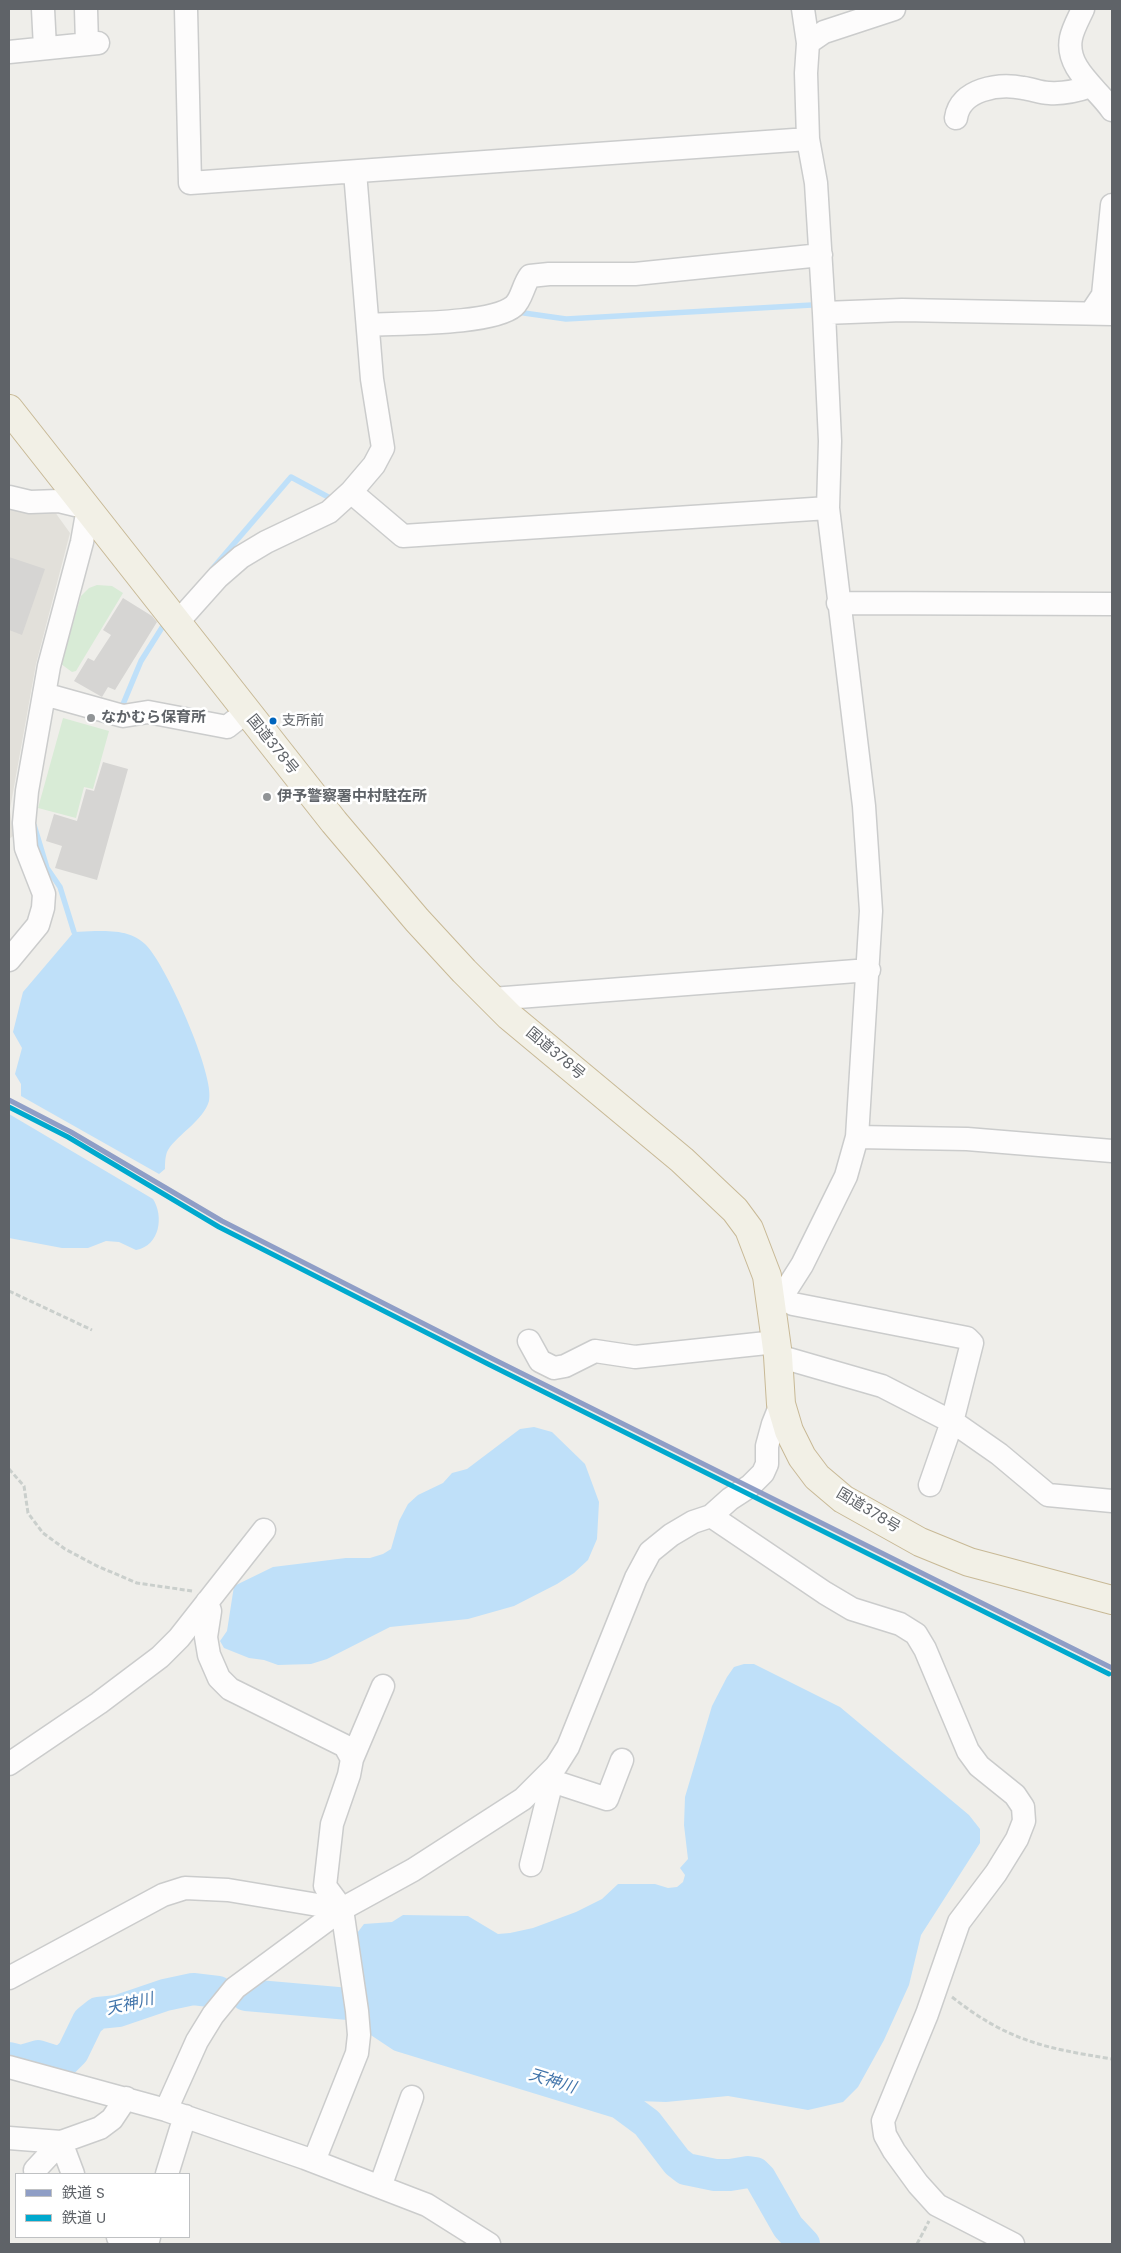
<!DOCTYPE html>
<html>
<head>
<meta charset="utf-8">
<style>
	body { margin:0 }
	#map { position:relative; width:1121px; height:2253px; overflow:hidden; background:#efeeea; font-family:Poppins,"Noto Sans JP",sans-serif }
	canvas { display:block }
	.frame { position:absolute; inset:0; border:10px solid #5f6368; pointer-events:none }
	.legend { position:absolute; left:15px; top:2173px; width:175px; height:65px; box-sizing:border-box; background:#fff; border:1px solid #bfc1c3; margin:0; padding:6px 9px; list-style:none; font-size:15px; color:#5f6368 }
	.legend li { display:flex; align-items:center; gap:10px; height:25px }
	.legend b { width:25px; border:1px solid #bfc1c3 }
</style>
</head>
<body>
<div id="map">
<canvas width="1121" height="2253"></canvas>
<div class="frame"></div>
<ul class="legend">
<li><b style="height:6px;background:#8f9ec6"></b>鉄道 S</li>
<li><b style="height:6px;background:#00a9ce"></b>鉄道 U</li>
</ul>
</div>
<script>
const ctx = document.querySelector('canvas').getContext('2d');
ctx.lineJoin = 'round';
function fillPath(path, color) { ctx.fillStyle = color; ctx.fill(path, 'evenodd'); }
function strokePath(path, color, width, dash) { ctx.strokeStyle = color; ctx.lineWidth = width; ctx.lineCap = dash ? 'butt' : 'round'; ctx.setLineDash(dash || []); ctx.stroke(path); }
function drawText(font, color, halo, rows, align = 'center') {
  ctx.font = font + ' Poppins,"Noto Sans JP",sans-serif'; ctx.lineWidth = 5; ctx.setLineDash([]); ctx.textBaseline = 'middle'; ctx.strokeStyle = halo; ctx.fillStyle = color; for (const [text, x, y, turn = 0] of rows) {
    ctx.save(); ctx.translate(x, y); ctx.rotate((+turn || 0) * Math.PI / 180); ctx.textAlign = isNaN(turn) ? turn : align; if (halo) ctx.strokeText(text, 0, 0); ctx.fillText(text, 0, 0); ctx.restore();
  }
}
fillPath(new Path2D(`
	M9,504l43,4 18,25 -34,131 -26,145 3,27 -4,3z`), '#e2e0da');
fillPath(new Path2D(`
	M97,585l15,1 11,7 -47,78 -4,1 -11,-8 20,-68 8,-8z
	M63,718l46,13 -16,58 -9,-2 -8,31 -38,-10z`), '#d8ebd6');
fillPath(new Path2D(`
	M95,931c19,0 36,0 50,13 20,18 71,133 64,157 -6,20 -30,32 -41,49 -3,5 -3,14 -3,19l-6,5 -138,-78v-12l-6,-10 7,-26 -9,-16 10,-40 51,-60z
	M9,1114l144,85c11,17 7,47 -17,51l-17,-8 -13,-1 -18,7h-26l-53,-10z
	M534,1427l18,5 33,32 14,38 -2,37 -9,21 -14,13 -17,11 -43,22 -46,13 -78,8 -63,32 -16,5 -33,1 -14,-5 -15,-2 -25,-10 -4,-7 7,-10 7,-45 39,-19 73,-9h24l13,-4 8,-5 8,-28 9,-17 10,-9 25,-12 9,-10 15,-4 53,-40z
	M744,1664h10l86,43 129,108 11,14v14l-59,92 -12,50 -25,55 -26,47 -15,15 -35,8 -80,-14 -62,6 -28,-1 -231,-70 -41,-27 -12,-67 10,-13 28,-2 11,-7 65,1 30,18 12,-1 23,-5 43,-16 26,-13 16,-15h37l13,4 9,-1 6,-5 2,-7 -5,-7 8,-9 -4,-34 1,-28 27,-91 15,-29 7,-10z`), '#bfe0f9');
strokePath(new Path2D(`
	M517,312l49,7 246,-14
	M213,568l78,-91 39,21 4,-2
	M121,709l20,-48 22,-35
	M34,825l13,43 13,19 14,45`), '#bfe0f9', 5.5);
strokePath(new Path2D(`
	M246,1995l103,9 13,6 39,26 219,67 27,20 30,39 9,7 29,6h15l18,-3 7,1 5,5 28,49 16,17
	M9,2058l12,3 17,-5 19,6 7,-1 9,-9 15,-31 10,-8 20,-2 47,-16 28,-6 25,3`), '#bfe0f9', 32);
fillPath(new Path2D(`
	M9,557l36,12 -23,66 -13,-5z
	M123,598l29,18 5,6 -42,68 -7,-3 -6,10 -28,-16 14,-23 6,3 17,-26 -8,-5z
	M103,762l25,7 -31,111 -42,-12 7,-22 -16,-5 8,-27 23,7 9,-32 8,2z`), '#d6d5d3');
const minor = new Path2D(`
	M43,9l2,39
	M86,9l1,35
	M186,9l4,174 618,-44
	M1083,9c-4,9 -10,19 -12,29 -6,30 26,50 41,72
	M808,43l16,-11 70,-23
	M9,52l89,-9
	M956,118c4,-29 43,-35 67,-30 9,1 17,5 26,5 15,1 28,-2 42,-7
	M824,313l78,-3 210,4
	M1091,313l12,-18 9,-90
	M368,325c30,-2 124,0 146,-19 8,-7 9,-21 16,-30l19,-2h86l186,-19
	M351,492l52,44 425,-28
	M9,497l21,5 29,-1 29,7 -6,34 -33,124 -22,125 -3,32 2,25 18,46 -1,14 -5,17 -29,35
	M838,603l274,1
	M176,624l42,-47 23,-20 25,-15 63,-30 22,-20 23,-27 9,-17 -11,-69 -17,-207
	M44,694l79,22 25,-4 79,15 19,-15
	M492,999l377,-29
	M857,1137l110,2 145,12
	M781,1297l12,7 174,34 5,5 -20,79 -22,63
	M772,1312l30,-47 44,-89 11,-39 14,-226 -7,-105 -36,-298 2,-67 -6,-128 -8,-130 -8,-44 -2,-66 2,-30 -5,-34
	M529,1341l11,20 14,7 11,-2 30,-15 40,6 141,-15
	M778,1356l104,30 74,38 43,30 49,41 64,6
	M711,1516l114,77 27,16 48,15 16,10 9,15 43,102 11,15 36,29 8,12 1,14 -7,18 -21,34 -37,49 -32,92 -44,107 2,14 9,16 24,33 19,21 76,39
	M207,1602l3,9 -4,26 3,18 10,23 11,11 115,57 7,13 -3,16 -17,49 -7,62 17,23 15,102 2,24 -2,18 -43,108
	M352,1759l31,-73
	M9,1764l90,-61 61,-46 19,-19 85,-108
	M547,1776l5,5 55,18 15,-39
	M531,1865l21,-84
	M9,1978l154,-83 22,-7 43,2 114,19
	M9,2067l157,43 139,48 122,47 62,39
	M166,2110l31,-69 16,-26 22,-27 107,-79 71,-39 110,-71 33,-33 12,-19 68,-169 14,-26 21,-17 22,-13 18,-6 19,-17 20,-13 13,-13 4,-9v-18l6,-22 8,-20
	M9,2138l52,4 12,32
	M35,2170l26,-28 39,-14 12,-9 14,-21
	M167,2174l18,-58
	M380,2187l32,-90
	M118,2237l10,7
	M147,2244l2,-7`);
const trunk = new Path2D(`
	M9,409l325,413 83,98 47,51 45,45 173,144 53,50 14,19 18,47 11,80 3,48 8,27 13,26 15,20 26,22 77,43 49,20 143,38`);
strokePath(minor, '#cbcccc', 25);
strokePath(trunk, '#c8b996', 30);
strokePath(new Path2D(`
	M9,1291l83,39
	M9,1469l15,17 4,27 15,20 22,16 32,17 40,17 55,8
	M952,1997c56,44 92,51 160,62
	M917,2244l12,-23`), '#cacfcc', 3, [5, 2.5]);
strokePath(minor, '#fdfcfc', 22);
strokePath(trunk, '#f2f0e6', 28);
strokePath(new Path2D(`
	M9,1100l62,32 151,89 269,137 621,310`), '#8f9ec6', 5);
strokePath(new Path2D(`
	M9,1107l59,30 151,90 269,137 621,310`), '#00a9ce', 5);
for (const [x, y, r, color] of [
	[91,718,5,"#919496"],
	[273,721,4.5,"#0065bd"],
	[267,797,5,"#919496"]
]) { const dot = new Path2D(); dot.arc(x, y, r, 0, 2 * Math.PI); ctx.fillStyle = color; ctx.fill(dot); strokePath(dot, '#fff', 2); }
drawText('14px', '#5f6368', '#fff', [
	["支所前",282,721]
], 'left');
drawText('bold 15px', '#5f6368', '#fff', [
	["なかむら保育所",101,718],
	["伊予警察署中村駐在所",277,797]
], 'left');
drawText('15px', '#5f6368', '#fff', [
	["国道378号",272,745,51],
	["国道378号",555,1054,40],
	["国道378号",868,1511,31]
]);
drawText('italic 16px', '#4174aa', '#fff', [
	["天神川",130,2005,-13],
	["天神川",552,2082,17]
]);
</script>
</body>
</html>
